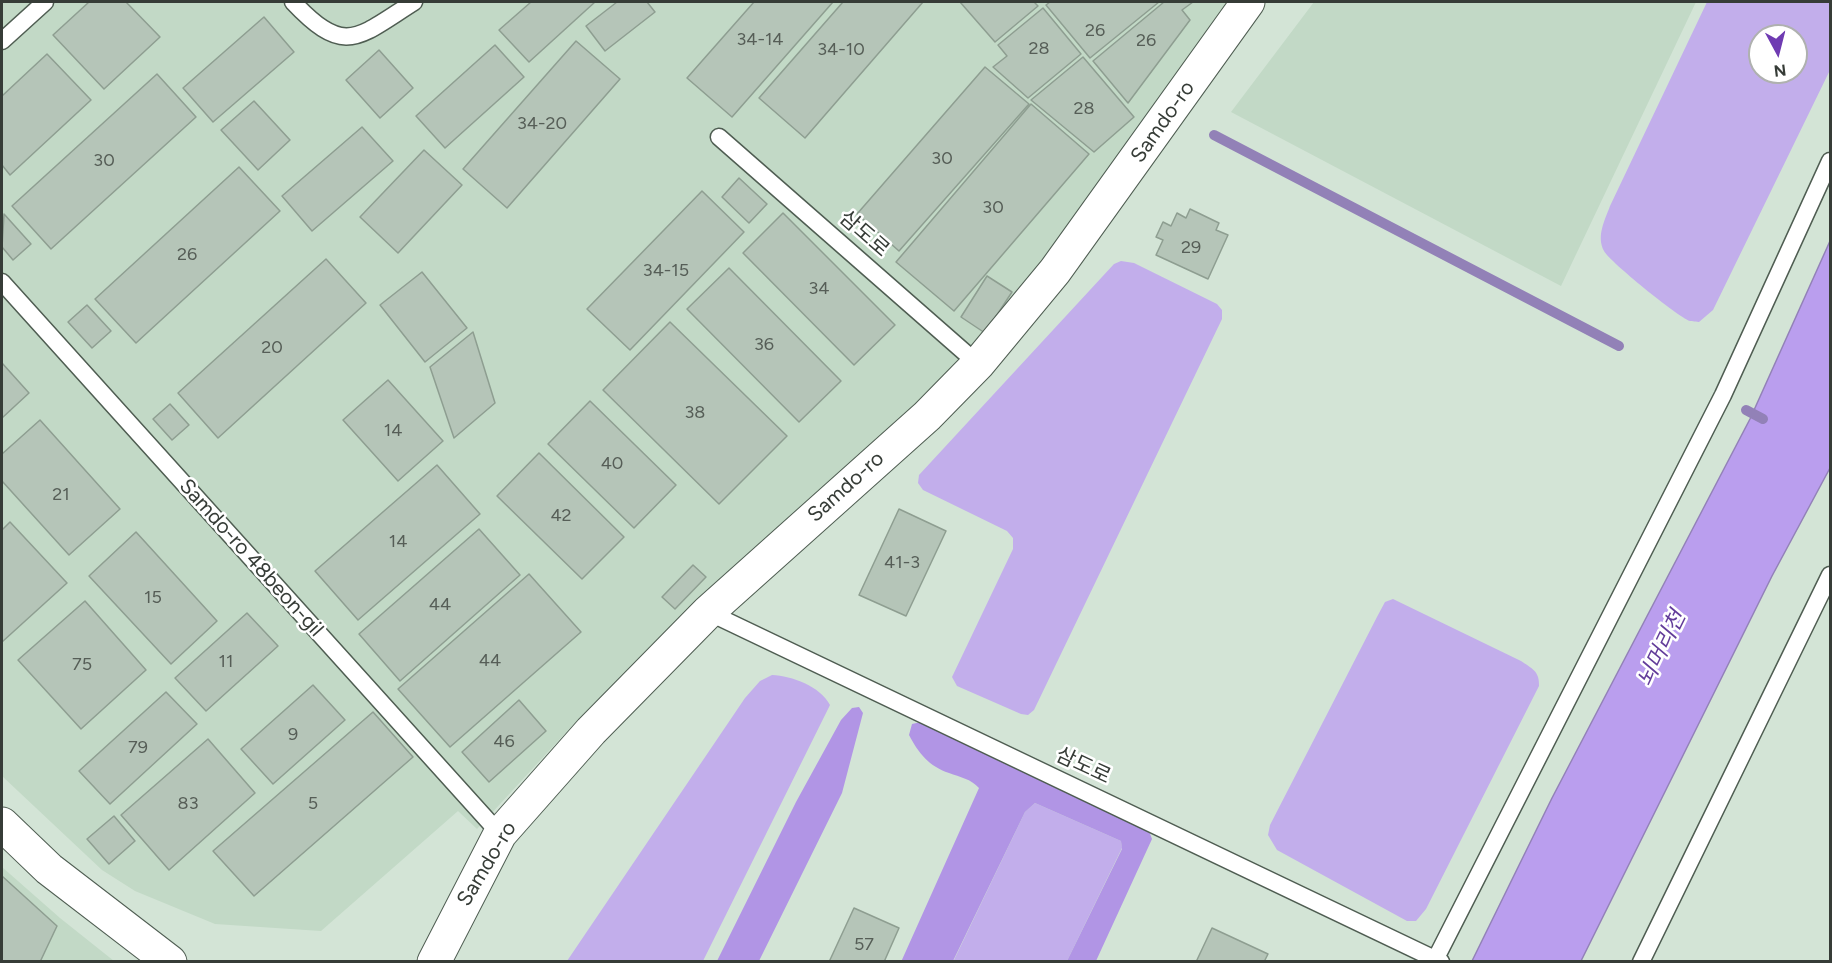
<!DOCTYPE html>
<html>
<head>
<meta charset="utf-8">
<style>
	body { margin:0 }
	#map { position:relative; width:1832px; height:963px; overflow:hidden; background:#d3e4d6; font-family:Figtree,sans-serif }
	canvas { display:block }
	.frame { position:absolute; inset:0; border:3px solid #363c37; pointer-events:none }
	.north { position:absolute; left:1748px; top:24px; width:60px; height:60px; box-sizing:border-box; background:#fff; border:2px solid #afb1af; border-radius:50%; rotate:173deg; font-size:16px; font-weight:700; line-height:24px; text-align:center; color:#363c37 }
	.north::after { content:''; display:block; margin:auto; width:21px; height:27px; background:#6f3bb2; clip-path:polygon(50% 0,100% 100%,50% 72%,0 100%) }
</style>
</head>
<body>
<div id="map">
<canvas width="1832" height="963"></canvas>
<div class="frame"></div>
<div class="north">N</div>
</div>
<script>
const ctx = document.querySelector('canvas').getContext('2d');
ctx.lineJoin = 'round';
function fillPath(path, color) { ctx.fillStyle = color; ctx.fill(path, 'evenodd'); }
function strokePath(path, color, width, dash) { ctx.strokeStyle = color; ctx.lineWidth = width; ctx.lineCap = dash ? 'butt' : 'round'; ctx.setLineDash(dash || []); ctx.stroke(path); }
function drawText(font, color, halo, rows, align = 'center') {
  ctx.font = font + ' Figtree,"Noto Sans KR",sans-serif'; ctx.lineWidth = 5; ctx.setLineDash([]); ctx.textBaseline = 'middle'; ctx.strokeStyle = halo; ctx.fillStyle = color; for (const [text, x, y, turn = 0] of rows) {
    ctx.save(); ctx.translate(x, y); ctx.rotate((+turn || 0) * Math.PI / 180); ctx.textAlign = isNaN(turn) ? turn : align; if (halo) ctx.strokeText(text, 0, 0); ctx.fillText(text, 0, 0); ctx.restore();
  }
}
fillPath(new Path2D(`
	M2,2h1226l-163,232 -125,151 -267,240 -103,103 -93,101 -19,-18 -137,120 -106,-7 -80,-33 -33,-21 -100,-94z
	M1314,2h382l-135,284 -330,-174z
	M2,867l58,51 54,43h-112z`), '#c2d9c6');
fillPath(new Path2D(`
	M1707,2h123v68l-117,240 -14,12c-1,0 -8,-1 -9,-1 -13,-5 -80,-59 -86,-70 -8,-15 1,-31 6,-45zM1760,36h36v36h-36z
	M1121,261l13,2 83,41 5,6v9l-188,391 -6,5 -7,-1 -64,-28 -5,-9 61,-128v-11l-6,-7 -84,-41 -5,-7 1,-8 195,-211z
	M1393,599l128,62c10,7 19,10 18,25l-113,223 -10,12h-9l-130,-71 -9,-15 2,-10 108,-210 7,-13z
	M772,675c20,1 48,11 58,30l-127,256h-136l178,-263 15,-17z
	M1035,803l86,38 1,7 -55,113 -114,1 72,-150z`), '#c2aeeb');
fillPath(new Path2D(`
	M859,707l4,6 -21,80 -83,168h-42l79,-159 45,-82 11,-12z
	M921,722l228,109 3,8 -56,122h-29l55,-112 -1,-8 -86,-38 -10,9 -72,149 -52,1 78,-174c-8,-9 -19,-11 -30,-15 -20,-7 -30,-19 -40,-38l3,-11z`), '#b195e5');
const water = new Path2D(`
	M1830,241v227l-58,108 -191,385h-109l80,-163 198,-379z`);
fillPath(water, '#ba9eee');
strokePath(water, '#9281b7', 1.5);
strokePath(new Path2D(`
	M1214,135l405,211
	M1746,410l17,9`), '#9281b7', 10);
const building = new Path2D(`
	M89,2h37l34,35 -56,52 -51,-54z
	M531,2h64l-66,60 -30,-32z
	M617,2h30l8,10 -50,39 -19,-25z
	M754,2h79l-101,115 -45,-39z
	M843,2h80l-118,136 -46,-40z
	M960,2h74l4,4 -43,36z
	M1050,2h109l-69,56 -44,-53z
	M1164,2h29l-11,8 8,10 -62,83 -35,-42z
	M1043,8l38,46 -53,44 -35,-31 14,-11 -9,-11z
	M264,17l30,35 -81,70 -30,-34z
	M576,41l44,38 -113,129 -44,-39z
	M495,45l29,32 -79,71 -29,-32z
	M379,50l34,38 -33,30 -34,-38z
	M47,54l44,46 -81,75 -8,-10v-69z
	M1083,57l51,60 -40,35 -63,-52z
	M985,67l44,37 -130,147 -42,-37z
	M157,74l39,43 -145,132 -39,-43z
	M254,101l36,39 -32,30 -37,-40z
	M1031,104l58,50 -135,157 -58,-49z
	M362,127l31,34 -81,70 -30,-35z
	M424,150l38,35 -64,68 -38,-36z
	M239,167l41,44 -144,132 -41,-44z
	M739,178l28,26 -18,19 -27,-26z
	M702,191l42,41 -114,118 -43,-41z
	M1190,209l29,14 -3,7 12,5 -20,44 -52,-24 7,-15 -7,-3 7,-15 8,4 6,-13 9,5z
	M783,213l112,112 -41,40 -111,-112z
	M4,214l27,30 -18,16 -11,-13z
	M326,259l40,44 -148,135 -40,-45z
	M729,268l112,113 -42,41 -112,-113z
	M422,272l45,56 -42,34 -45,-57z
	M987,276l25,16 -27,41 -24,-16z
	M87,305l24,26 -19,17 -24,-26z
	M670,322l117,114 -68,68 -116,-114z
	M473,332l22,71 -41,35 -24,-71z
	M2,363l27,30 -27,25z
	M388,380l55,61 -45,40 -55,-61z
	M590,401l86,84 -42,43 -86,-84z
	M170,404l19,21 -17,15 -19,-21z
	M40,420l80,89 -51,46 -67,-74v-27z
	M539,453l85,84 -42,42 -85,-83z
	M437,465l43,49 -122,106 -43,-49z
	M899,509l47,22 -40,85 -47,-21z
	M10,522l57,61 -65,59v-112z
	M479,529l41,46 -120,106 -41,-47z
	M136,532l81,89 -46,43 -82,-88z
	M693,565l13,12 -31,32 -13,-12z
	M529,574l52,58 -131,115 -52,-58z
	M85,601l61,69 -65,59 -63,-69z
	M247,613l31,33 -72,65 -31,-33z
	M313,685l32,35 -72,64 -32,-35z
	M166,692l31,32 -87,80 -31,-33z
	M519,700l27,31 -57,51 -27,-30z
	M373,712l40,45 -159,139 -41,-45z
	M208,739l47,54 -86,77 -48,-55z
	M114,816l21,25 -26,23 -22,-25z
	M2,876l55,50 -17,36h-38z
	M854,908l45,20 -15,34h-55z
	M1212,928l56,26 -4,8h-68z`);
fillPath(building, '#b5c5b8');
strokePath(building, '#8e9e91', 1.5);
const service = new Path2D(`
	M293,2c52,55 64,36 121,0
	M2,41l43,-39
	M719,137l259,227
	M2,282l498,552
	M708,612l733,350
	M1434,962l289,-567 107,-234
	M1641,962l189,-387`);
const minor = new Path2D(`
	M2,824l47,45 121,93`);
const tertiary = new Path2D(`
	M434,962l66,-128 91,-103 117,-119 219,-196 51,-52 77,-93 193,-269`);
strokePath(service, '#4f5d52', 19);
strokePath(minor, '#4f5d52', 35);
strokePath(tertiary, '#4f5d52', 35);
strokePath(service, '#fff', 16);
strokePath(minor, '#fff', 33);
strokePath(tertiary, '#fff', 33);
drawText('18px', '#565e57', null, [
	["26",1095,31],
	["34-14",760,40],
	["26",1146,41],
	["28",1039,49],
	["34-10",841,50],
	["28",1084,109],
	["34-20",542,124],
	["30",942,159],
	["30",104,161],
	["30",993,208],
	["29",1191,248],
	["26",187,255],
	["34-15",666,271],
	["34",819,289],
	["36",764,345],
	["20",272,348],
	["38",695,413],
	["14",393,431],
	["40",612,464],
	["21",61,495],
	["42",561,516],
	["14",398,542],
	["41-3",902,563],
	["15",153,598],
	["44",440,605],
	["44",490,661],
	["11",226,662],
	["75",82,665],
	["9",293,735],
	["46",504,742],
	["79",138,748],
	["83",188,804],
	["5",313,804],
	["57",864,945]
]);
drawText('21px', '#363c37', '#fff', [
	["Samdo-ro",1163,122,-55],
	["삼도로",864,234,41],
	["Samdo-ro",846,487,-42],
	["Samdo-ro 48beon-gil",251,558,48],
	["삼도로",1083,766,25],
	["Samdo-ro",487,864,-59]
]);
drawText('italic 22px', '#633d9a', '#fff', [
	["뇌머리천",1662,649,-64]
]);
</script>
</body>
</html>
